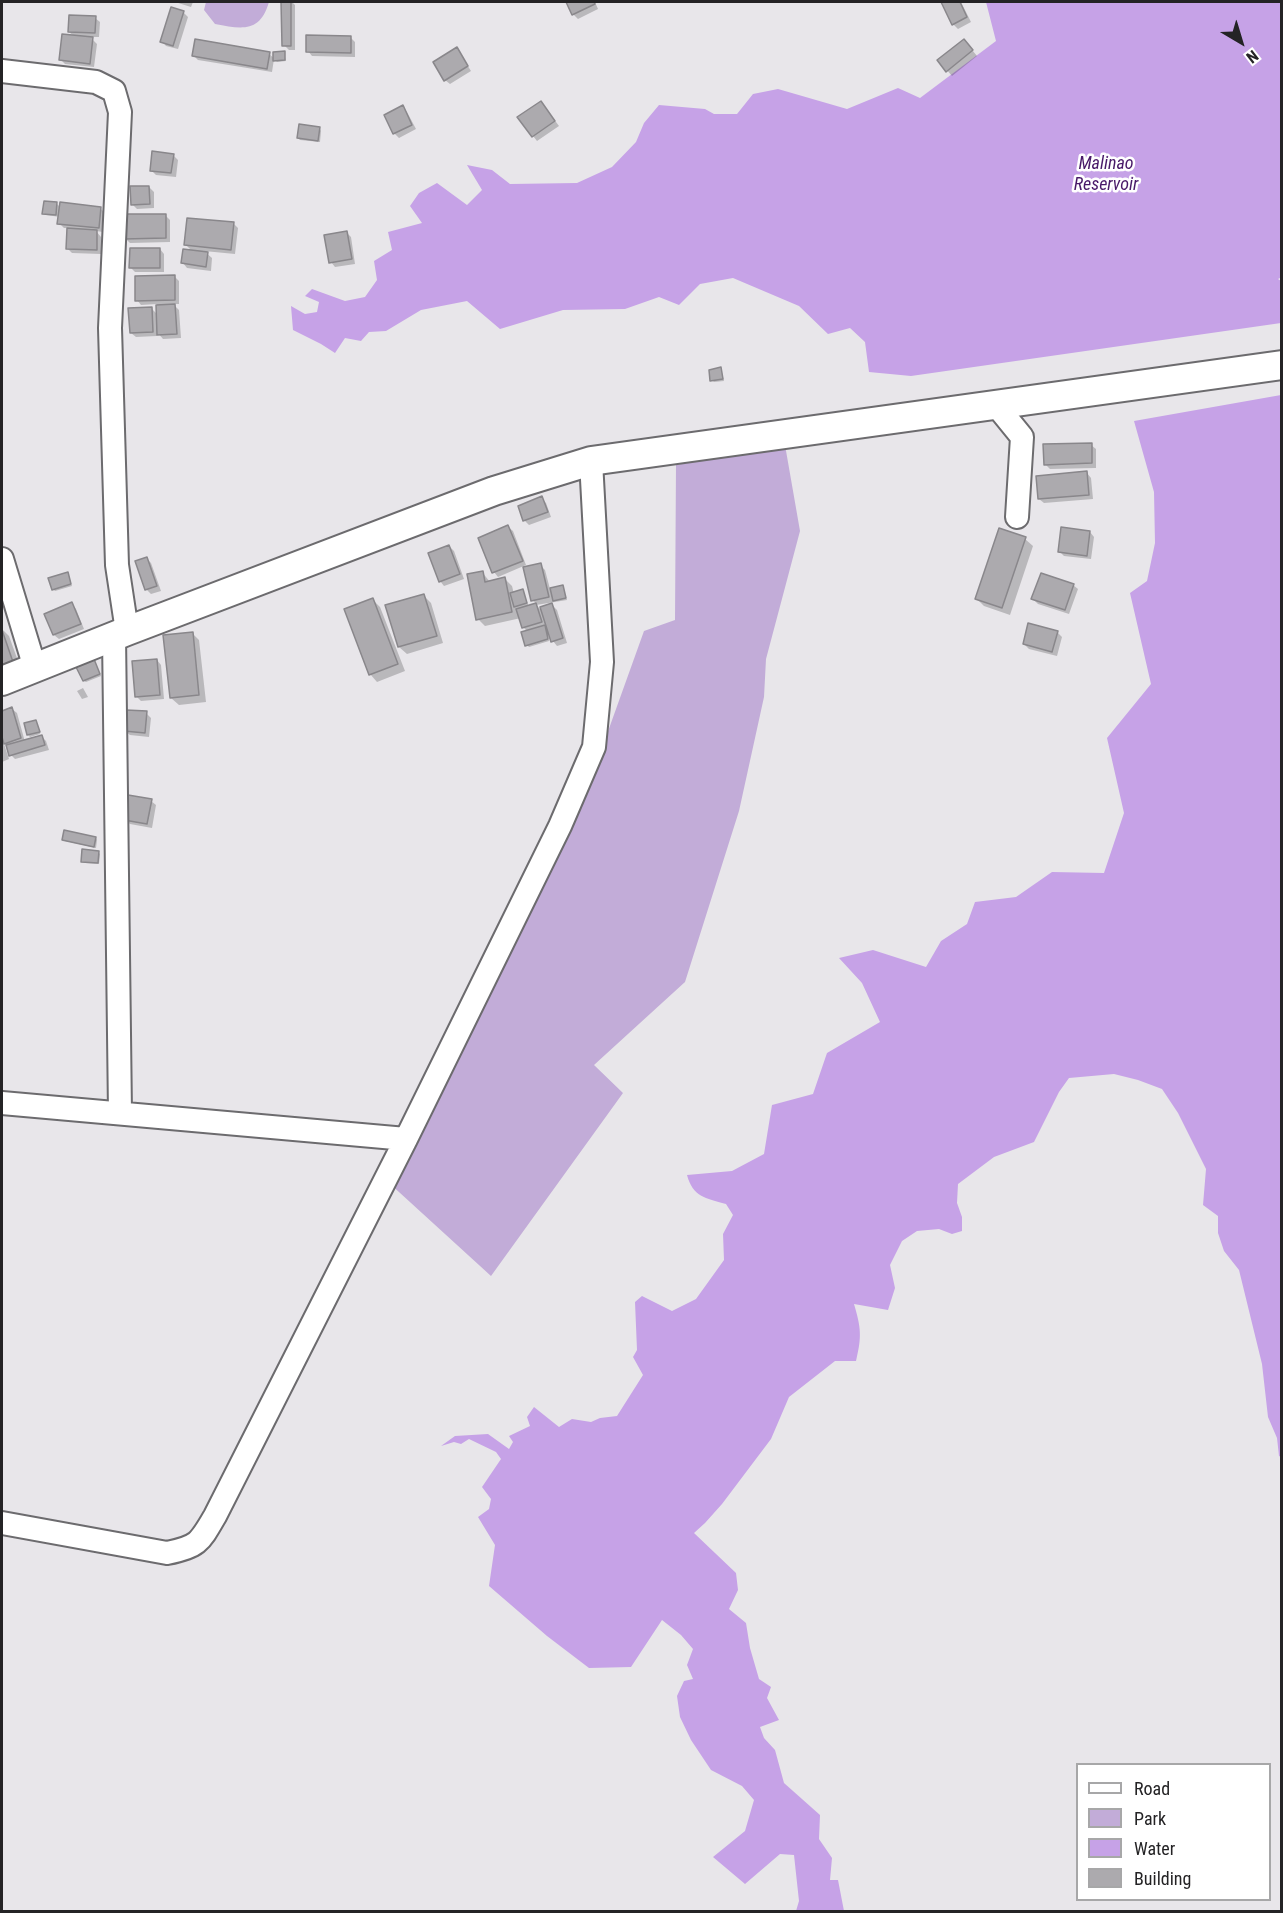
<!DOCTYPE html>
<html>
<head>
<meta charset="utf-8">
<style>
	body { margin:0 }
	#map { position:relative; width:1283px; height:1913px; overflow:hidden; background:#e8e6ea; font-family:"Roboto Condensed",sans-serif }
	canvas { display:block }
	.frame { position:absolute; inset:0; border:3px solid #242325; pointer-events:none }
	.legend { position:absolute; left:1076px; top:1763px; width:195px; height:138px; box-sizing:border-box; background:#fff; border:2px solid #a7a7a8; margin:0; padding:8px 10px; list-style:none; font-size:18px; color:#242325 }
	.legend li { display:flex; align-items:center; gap:12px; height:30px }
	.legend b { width:30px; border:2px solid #a7a7a8 }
	.north { position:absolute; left:1211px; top:12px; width:60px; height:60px; -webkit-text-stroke:4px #fff; paint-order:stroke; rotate:142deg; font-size:16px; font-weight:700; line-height:24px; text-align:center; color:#242325 }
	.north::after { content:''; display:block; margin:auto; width:21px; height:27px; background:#242325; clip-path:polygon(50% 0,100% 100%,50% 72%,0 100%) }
</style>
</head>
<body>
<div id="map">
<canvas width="1283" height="1913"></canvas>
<div class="frame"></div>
<ul class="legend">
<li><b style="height:8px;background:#fff"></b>Road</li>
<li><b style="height:16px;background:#c2acd8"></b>Park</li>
<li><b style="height:16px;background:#c6a2e7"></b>Water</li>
<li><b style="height:16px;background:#acaaae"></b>Building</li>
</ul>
<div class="north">N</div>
</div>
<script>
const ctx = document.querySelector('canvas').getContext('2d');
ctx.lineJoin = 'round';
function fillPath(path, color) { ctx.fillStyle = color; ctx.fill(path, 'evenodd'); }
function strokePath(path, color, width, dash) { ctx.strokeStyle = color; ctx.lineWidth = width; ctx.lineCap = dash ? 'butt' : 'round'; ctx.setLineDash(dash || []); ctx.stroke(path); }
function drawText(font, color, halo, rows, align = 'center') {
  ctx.font = font + ' "Roboto Condensed",sans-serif'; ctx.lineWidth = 5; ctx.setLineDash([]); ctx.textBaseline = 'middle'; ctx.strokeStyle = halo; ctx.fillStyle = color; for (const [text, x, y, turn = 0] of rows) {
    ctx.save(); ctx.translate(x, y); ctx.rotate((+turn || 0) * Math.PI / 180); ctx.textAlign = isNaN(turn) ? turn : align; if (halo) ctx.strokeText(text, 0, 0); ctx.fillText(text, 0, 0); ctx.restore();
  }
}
fillPath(new Path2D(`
	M206,2h63c-9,31 -27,27 -54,22l-11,-14z
	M785,445l15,86 -34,128 -2,38 -25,114 -54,171 -91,83 29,28 -132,183 -103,-94 209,-420 47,-131 31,-11 1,-155z`), '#c2acd8');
fillPath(new Path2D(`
	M986,2h295l1,275 -4,2 3,2v42l-370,53 -42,-4 -4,-30 -15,-14 -22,6 -29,-28 -66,-28 -33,6 -21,21 -20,-8 -34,12 -62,1 -63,19 -33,-28 -46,9 -35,21 -17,1 -8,9 -16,-3 -10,15 -14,-9 -28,-14 -2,-24 14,8 12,-2 2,-10 -14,-6 7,-7 33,12 20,-4 12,-17 -3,-19 18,-11 -4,-18 34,-9 -12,-17 9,-13 18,-10 30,22 15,-15 -15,-25 25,5 18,14 67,-1 35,-16 24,-25 8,-19 15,-18 46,4 9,5h23l16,-20 25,-5 69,20 51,-21 22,10 76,-57z
	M1281,395v1062l-2,-1 -2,-18 -9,-21 -6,-53 -23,-94 -15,-19 -6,-18v-17l-15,-11 3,-36 -28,-56 -16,-24 -24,-9 -24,-6 -45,4 -10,14 -25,50 -40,15 -36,27 -1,19 5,14v14l-10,3 -13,-5 -22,2 -15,10 -12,24 5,23 -7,22 -34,-6c7,24 8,32 2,57h-21l-46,36 -18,42 -49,65 -17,19 -11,10 42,40 2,17 -9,19 17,14 4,25 9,31 12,8 -4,11 12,22 -19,7 4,11 11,12 9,33 36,32 -1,24 13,19 -2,22h8l6,31h-48l3,-10 -5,-46 -14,-1 -35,30 -32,-27 32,-26 9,-31 -12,-14 -31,-16 -20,-30 -11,-23 -3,-21 7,-15 9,-2 -6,-14 6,-16 -12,-14 -19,-15 -31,47 -42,1 -42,-32 -58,-50 6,-41 -17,-28 11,-8 2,-10 -9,-12 19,-28 -5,-7 -27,-13 -8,5 -7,-2 -13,4 14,-10 33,-2 21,15 4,-7 -4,-6 21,-10 -3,-9 7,-10 25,20 13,-8 19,3 9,-4 17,-2 26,-41 -10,-18 4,-7 -2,-48 7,-6 30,15 24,-12 28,-39 -1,-26 10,-19 -7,-11c-21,-6 -33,-7 -39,-29l45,-4 32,-17 8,-49 41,-11 14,-41 53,-31 -18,-39 -23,-25 34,-8 53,17 15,-26 26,-17 8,-22 41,-5 36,-25 52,1 20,-60 -17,-75 44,-54 -21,-91 17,-12 8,-38 -1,-51 -20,-71z`), '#c6a2e7');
fillPath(new Path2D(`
	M175,2h18l-2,5z
	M283,2h9l3,3v45h-6l-5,-5z
	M567,2h28l3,7 -20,10 -5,-5z
	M943,2h18l10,20 -13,7 -5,-5z
	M183,12l5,5 -10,32 -12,-3 -4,-5z
	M95,18l5,4 -1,15h-9l7,7 -3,23 -29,-3 -4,-4 14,-23 -6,-5z
	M350,37l5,5v15l-43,-1 -4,-5z
	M968,45l9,11 -25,20 -13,-15z
	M457,49l14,22 -21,13 -5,-4z
	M284,53l2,8 -9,1 -3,-3 -2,13 -74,-12 -5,-5 76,-1 6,5z
	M541,102l18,24 -22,15 -18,-23z
	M403,107l4,5 9,17 -17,9 -5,-5z
	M320,129l1,2 -1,11 -20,-2 -2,-2z
	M173,155l5,5 -2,17 -20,-2 -5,-5z
	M149,187l5,5v16l-17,1 -5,-5z
	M57,204l4,4h39l5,5 -2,19 -7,-1 5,6v17l-29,-1 -4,-4v-21h-4l-5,-5 1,-6 -14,-2 -2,-2z
	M165,215l5,5v22l-40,1 -5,-5z
	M233,223l5,5 -3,26 -31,-3 8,7 -1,13 -24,-3 -4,-5 10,-11 -7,-7z
	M346,232l5,5 4,27 -20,3 -4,-5z
	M160,249l4,5v18h-29l-4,-4z
	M174,276l5,5v23h-6l6,6 2,28 -18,1 -6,-7v4l-21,1 -5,-4 20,-25 7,7 -1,-11 -16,1 -4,-5z
	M721,369l3,12 -10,1 -2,-2z
	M1091,445l5,4v19l-46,1 -5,-5z
	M1087,473l4,5 2,21 -49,4 -5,-4z
	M541,498l5,5 5,14 -22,8 -5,-5z
	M508,527l5,4 13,34 -28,12 -4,-5 -14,-34z
	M1090,532l4,5 -3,22 -27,-3 -5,-5z
	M1025,539l8,7 -23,69 -26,-9 -7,-7z
	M449,546l5,5 10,28 -20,7 -4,-5z
	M147,559l4,4 10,28 -10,3 -5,-5z
	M540,565l5,5 5,19 12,-3 5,14 -31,5 4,4 12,-4 5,5 10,33 -10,3 -4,-5 -4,-10h-2l2,10 -20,6 -2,-2 1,-13 -5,-5 -2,-9 -36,8 -7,-7 4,-47 8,10 15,-3 7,7 2,8 9,-3 6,16 8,-3 -5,-4z
	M67,574l5,12 -17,5 -2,-2z
	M1073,585l5,4 -9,25 -31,-10 -5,-5z
	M423,595l8,8 12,40 -36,11 -8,-7 -12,-41z
	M373,600l7,7 25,64 -28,11 -7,-8z
	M72,604l4,5 8,20 -25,10 -5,-4 -8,-20z
	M2,629l7,7 13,36 -20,8z
	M1057,632l5,5 -5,19 -28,-7 -5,-5z
	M192,633l7,7 7,62 -27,3 -8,-7z
	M157,660l4,5 3,34 -23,2 -5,-5z
	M95,663l6,13 -15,6 -2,-1z
	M83,688l5,9 -6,2 -5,-8z
	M12,709l5,4 8,29 17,-5 4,4 3,9 -34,9 -4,-4 -3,-8 -5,-6 6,18 -7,3v-50z
	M146,713l5,5 -2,19 -19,-2 -5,-4z
	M36,721l4,13 -10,3 -2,-2z
	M151,801l5,4 -4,23 -22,-4 -5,-5z
	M96,838l1,2 -1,8 -31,-7 -2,-2z
	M98,852l2,2 -1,10 -14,-1 -2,-2z`), '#0003');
const building = new Path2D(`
	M281,2h10v44h-9z
	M566,2h28l1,2 -23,11z
	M941,2h19l7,15 -15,8z
	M171,7l13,4 -11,35 -13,-4z
	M69,15l27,1 -1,17 -27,-1z
	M62,34l31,3 -3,27 -31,-4z
	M306,35l45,1v17l-45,-1z
	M195,39l75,13 -3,17 -75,-13z
	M964,39l9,11 -27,22 -9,-12z
	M457,47l11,19 -24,15 -11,-19z
	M285,51v9l-12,1v-9z
	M541,101l14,20 -23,16 -15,-20z
	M403,105l9,20 -19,9 -9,-19z
	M299,124l21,3 -2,14 -21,-3z
	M152,151l22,3 -3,19 -21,-2z
	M130,186h19l1,18 -19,1z
	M44,201l13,1 -1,13 -14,-1z
	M60,202l41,5 -2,21 -42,-4z
	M123,214h43v24l-42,1z
	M187,218l47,4 -3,28 -47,-5z
	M67,228l30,2v20l-31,-1z
	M347,231l5,28 -23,4 -5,-28z
	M130,248h30v20h-31z
	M183,249l25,3 -2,15 -25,-4z
	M175,275v25l-40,1v-25z
	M175,304l2,30 -20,1 -1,-30z
	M152,307l1,25 -23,1 -2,-25z
	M721,367l2,12 -13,2 -1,-11z
	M1092,443v20l-48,2 -1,-21z
	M1087,471l2,24 -51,4 -2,-23z
	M542,496l6,16 -25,9 -5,-15z
	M508,525l15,36 -31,12 -14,-35z
	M1061,527l29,4 -3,25 -29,-4z
	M999,528l27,9 -24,71 -27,-9z
	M449,545l11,29 -21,8 -11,-29z
	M147,557l10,29 -12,4 -10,-29z
	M541,563l8,34 -18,4 -8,-34z
	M483,571l2,11 20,-5 7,35 -36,8 -9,-46z
	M68,572l3,12 -19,6 -4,-12z
	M1041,573l33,11 -9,26 -34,-11z
	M563,585l3,13 -13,3 -3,-13z
	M523,589l4,14 -13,4 -4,-14z
	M424,594l13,42 -39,11 -13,-42z
	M373,598l25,66 -29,11 -25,-66z
	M72,602l9,22 -28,11 -9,-21z
	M536,603l6,19 -20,6 -6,-19z
	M552,603l11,35 -12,4 -11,-35z
	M1028,623l30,8 -6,21 -29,-8z
	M545,625l3,14 -23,7 -4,-14z
	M2,630l11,32 -11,4z
	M193,632l6,63 -29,3 -7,-63z
	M94,659l6,15 -17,7 -7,-14z
	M157,659l3,36 -25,2 -3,-36z
	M12,707l9,31 -17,6 -2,-7v-26z
	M126,710l21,1 -2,22 -21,-2z
	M36,720l4,12 -13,3 -3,-12z
	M42,735l3,10 -36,11 -3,-11z
	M128,795l24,4 -5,25 -23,-4z
	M64,830l32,7 -2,10 -32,-7z
	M82,849l17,2 -1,12 -17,-1z`);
fillPath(building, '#acaaae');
strokePath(building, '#89878b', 1.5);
const minor = new Path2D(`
	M2,71l94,11 18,9 6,21 -10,216 7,237 10,66
	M996,405l26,32 -5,80
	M2,559l33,109
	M114,636l6,477
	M2,1103l404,36
	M2,1523l165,30c31,-6 33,-11 48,-37l191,-377 154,-313 34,-79 8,-85 -11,-201`);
const major = new Path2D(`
	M2,681l125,-50 367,-140 97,-30 691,-96`);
strokePath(minor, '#6c6b6e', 26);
strokePath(major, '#6c6b6e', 32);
strokePath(minor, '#fff', 22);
strokePath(major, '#fff', 28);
drawText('italic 18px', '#481968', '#fff', [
	["Malinao",1106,164],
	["Reservoir",1106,185]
]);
</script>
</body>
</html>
